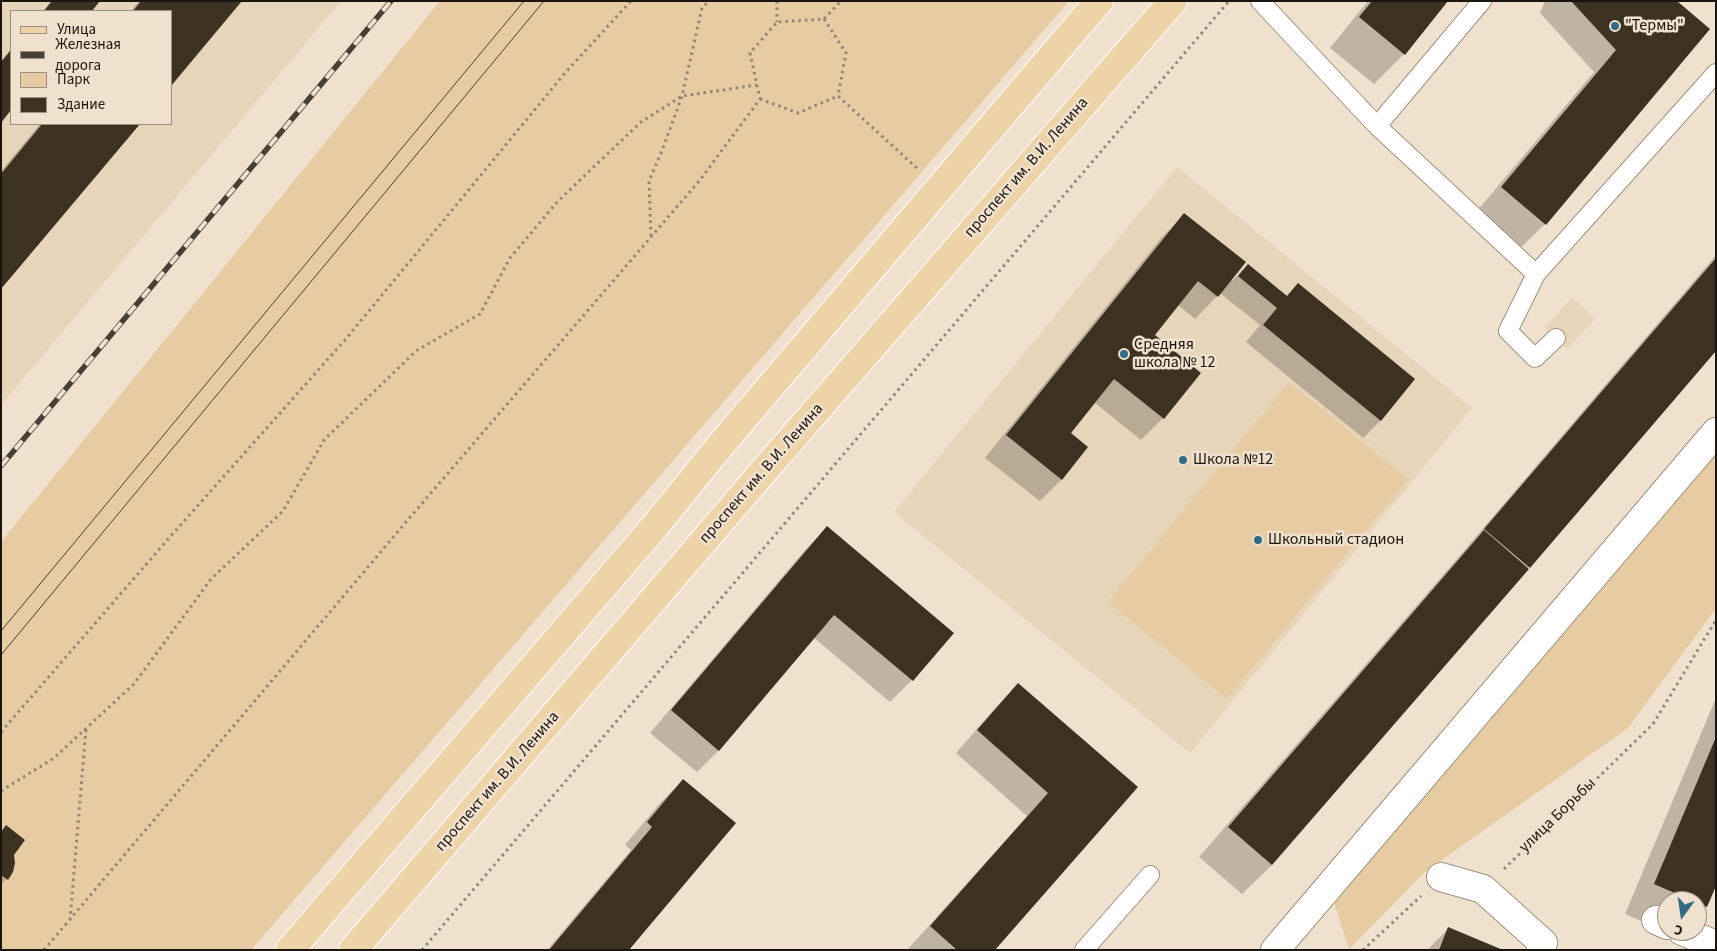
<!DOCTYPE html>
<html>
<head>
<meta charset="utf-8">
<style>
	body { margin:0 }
	#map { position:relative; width:1717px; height:951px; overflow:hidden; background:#efe1cd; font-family:"Source Sans 3",sans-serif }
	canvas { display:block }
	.frame { position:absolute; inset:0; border:2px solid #1a160f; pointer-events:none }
	.legend { position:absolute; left:10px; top:10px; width:162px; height:115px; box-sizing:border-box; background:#efe1cd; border:1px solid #9a9081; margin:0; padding:6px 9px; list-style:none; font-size:15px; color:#1a160f }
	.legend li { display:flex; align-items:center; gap:10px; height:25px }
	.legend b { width:25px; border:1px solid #9a9081 }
	.north { position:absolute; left:1657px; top:891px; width:50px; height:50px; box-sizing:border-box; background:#efe1cd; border:1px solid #9a9081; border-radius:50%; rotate:194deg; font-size:14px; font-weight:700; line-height:20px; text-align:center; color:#1a160f }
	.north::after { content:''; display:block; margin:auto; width:18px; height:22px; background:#316c84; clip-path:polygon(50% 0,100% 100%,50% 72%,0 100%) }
</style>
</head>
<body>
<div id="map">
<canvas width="1717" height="951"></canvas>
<div class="frame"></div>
<ul class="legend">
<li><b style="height:6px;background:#eed3a9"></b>Улица</li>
<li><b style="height:6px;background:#464037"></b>Железная дорога</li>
<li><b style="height:14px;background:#e6cba3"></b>Парк</li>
<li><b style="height:14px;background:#3d3222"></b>Здание</li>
</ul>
<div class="north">С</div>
</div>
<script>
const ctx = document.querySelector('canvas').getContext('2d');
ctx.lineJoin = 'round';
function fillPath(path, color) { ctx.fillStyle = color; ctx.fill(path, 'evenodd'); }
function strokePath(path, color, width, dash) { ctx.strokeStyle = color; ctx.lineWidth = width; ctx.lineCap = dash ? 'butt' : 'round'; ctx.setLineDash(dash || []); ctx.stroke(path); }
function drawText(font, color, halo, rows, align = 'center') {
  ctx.font = font + ' "Source Sans 3",sans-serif'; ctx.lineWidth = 5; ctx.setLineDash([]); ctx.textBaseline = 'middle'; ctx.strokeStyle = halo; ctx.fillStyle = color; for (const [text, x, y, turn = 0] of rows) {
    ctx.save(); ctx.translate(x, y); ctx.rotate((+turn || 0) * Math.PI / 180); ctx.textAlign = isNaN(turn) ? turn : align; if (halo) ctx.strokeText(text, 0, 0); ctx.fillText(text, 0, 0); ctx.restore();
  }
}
fillPath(new Path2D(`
	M1,1h340l-340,404zM11,11h160v113h-160z
	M1177,167l295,241 -282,345 -296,-241z
	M1572,297l23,22 -28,30 -22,-21z`), '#e7d5ba');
fillPath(new Path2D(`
	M440,1h629l-818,949h-250v-408z
	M1289,382l119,97 -181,220 -119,-97z
	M1716,449v159l-88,120 -203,144 -76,77 -16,-50z`), '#e6cba3');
fillPath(new Path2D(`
	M51,1h47l-8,10h-47z
	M139,1h101l-69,10h-40z
	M1368,1h79l-43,53 -30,30 -44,-36z
	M1545,1h110l-110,223 -30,29 -43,-36 122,-145 -54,-59z
	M11,49v60l-10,12v-60z
	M40,124h98l-137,163v-116z
	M1184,215l48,66 16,-16 38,32 12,-12 115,94 -33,42 -17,17 -117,-96 14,-17 -40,-32 -25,26 -17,-14 -25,31 10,82 -22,22 -47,-38 -25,31 -7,46 -22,22 -55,-43 177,-221z
	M1716,255v94l-444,516 -30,29 -43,-37 257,-297z
	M827,528l85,152 -22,22 -77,-65 -94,113 -22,22 -47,-39 155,-183z
	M1018,685l118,102 -143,163h-82l-2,-2 118,-132 -71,-63 40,-46z
	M1716,698v185l-10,23 -9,9v-14h-30v30l9,5 -51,-22z
	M683,780l-56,170h-80l84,-100 -6,-5 36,-43z
	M1,832l11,23v16l-11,14z
	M1448,929l52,21h-73z`), '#0003');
fillPath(new Path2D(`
	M52,1h48l-8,10h-48z
	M141,1h101l-71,85v-75h-38z
	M1372,1h76l-43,54 -46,-38z
	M1571,1h106l33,28 -164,196 -45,-38 115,-137z
	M11,50v60l-10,13v-61z
	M42,124h98l-139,165v-115z
	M1184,213l62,49 -28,35 -20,-16 -43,54 46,38 -37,46 -50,-40 -43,54 17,14 -26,33 -56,-45z
	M1716,258v93l-186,217 -46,-39z
	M1248,264l39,32 11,-13 117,96 -34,42 -118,-96 14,-17 -39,-32z
	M827,526l127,107 -41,48 -79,-66 -115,136 -48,-41z
	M1484,530l45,39 -257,296 -44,-38z
	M1018,683l120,104 -143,163h-38l-27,-24 118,-133 -71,-63z
	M1716,737v149l-9,21 -53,-23z
	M683,779l53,44 -107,127h-80l103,-123 -5,-5z
	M6,825l19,15 -11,15 1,8 -2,9 -5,8 -7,-5v-43z
	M1448,927l55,23h-64z`), '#3d3222');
const service = new Path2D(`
	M1260,1l117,125 159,148 180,-201
	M1377,126l105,-125
	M1536,274l-28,57 27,27 21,-20
	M1084,950l66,-75`);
const minor = new Path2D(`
	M1441,877l42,12 60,54 -2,7
	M1656,920l11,5
	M1682,931l34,14
	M1275,950l441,-518`);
const primary = new Path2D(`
	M290,950l365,-424 69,-85 375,-440
	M353,950l415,-484 405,-465`);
strokePath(service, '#9e927f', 20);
strokePath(minor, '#9e927f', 30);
strokePath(primary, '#fff', 30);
strokePath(new Path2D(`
	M777,1v21
	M824,19l22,34 -8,43 81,74
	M760,99l38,14 40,-17
	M651,236l-2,-55 14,-33 19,-52 20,-88 7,-7
	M1,732l168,-194 176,-198 220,-267 66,-72
	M1,791l53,-33 80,-74 77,-105 72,-68 41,-71 92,-89 64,-37 30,-56 48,-57 83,-79 41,-26 75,-11
	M1504,869l149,-145 63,-104
	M70,920l16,-191
	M44,950l368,-435 288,-335 60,-81 -10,-46 27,-31 47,-3 17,-18
	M422,950l807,-949
	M1363,950l58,-54`), '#918779', 3, [2.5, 4]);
strokePath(service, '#fff', 18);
strokePath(minor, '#fff', 28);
strokePath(primary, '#eed3a9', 28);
strokePath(new Path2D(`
	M1,631l523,-630
	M1,655l543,-654`), '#464037', 1);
const rail = new Path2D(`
	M1,466l390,-465`);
strokePath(rail, '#464037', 5.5);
strokePath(rail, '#efe1cd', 4, [11]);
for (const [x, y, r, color] of [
	[1615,26,5,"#316c84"],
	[1124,354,5,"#316c84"],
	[1183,460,5,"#316c84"],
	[1258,540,5,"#316c84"]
]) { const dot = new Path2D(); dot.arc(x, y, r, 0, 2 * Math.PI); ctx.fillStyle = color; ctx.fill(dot); strokePath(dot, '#efe1cd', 2); }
drawText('16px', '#1a160f', '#efe1cd', [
	["\"Термы\"",1625,26],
	["Средняя",1134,345],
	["школа № 12",1134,363],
	["Школа №12",1193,460],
	["Школьный стадион",1268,540]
], 'left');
drawText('16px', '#1a160f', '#efe1cd', [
	["проспект им. В.И. Ленина",1027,168,-49],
	["проспект им. В.И. Ленина",762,474,-49],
	["проспект им. В.И. Ленина",498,782,-49],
	["улица Борьбы",1558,816,-44]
]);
</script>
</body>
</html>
